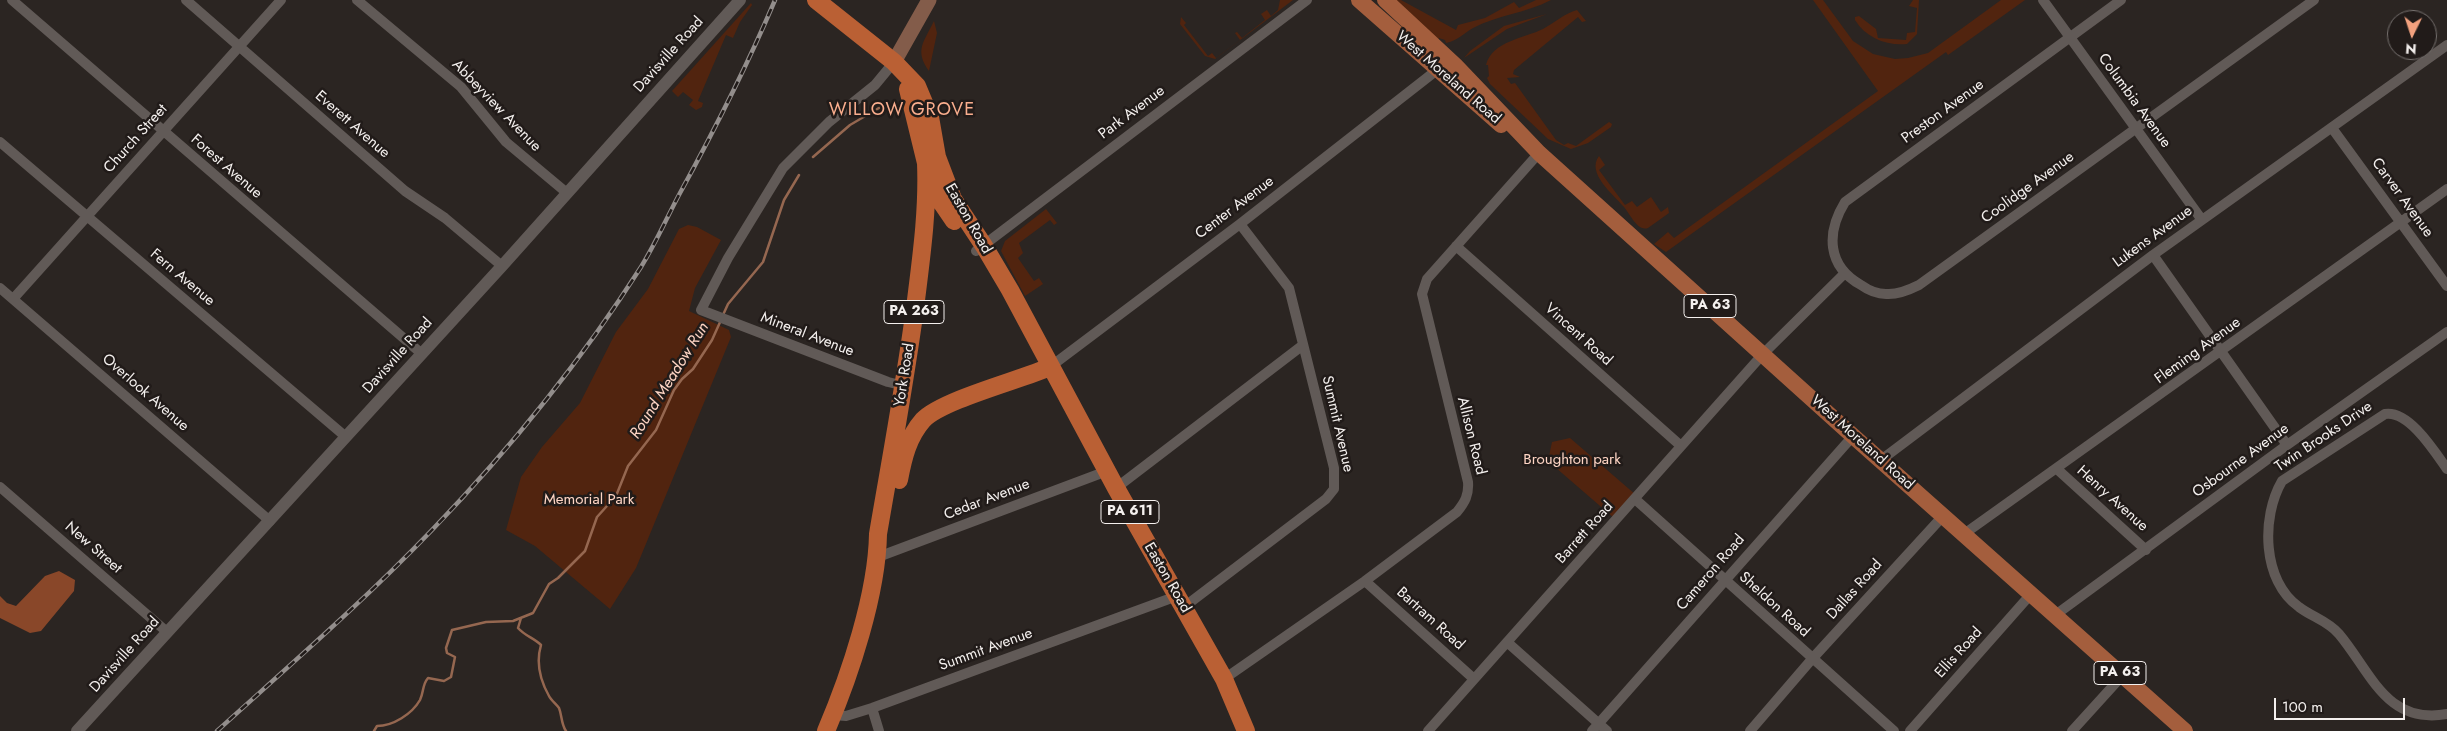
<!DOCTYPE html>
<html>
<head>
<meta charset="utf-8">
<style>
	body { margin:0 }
	#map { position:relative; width:2447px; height:731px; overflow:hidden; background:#2b2522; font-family:Jost,sans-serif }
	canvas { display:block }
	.north { position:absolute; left:2387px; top:10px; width:50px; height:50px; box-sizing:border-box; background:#211b19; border:1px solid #75706e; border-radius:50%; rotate:184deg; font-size:14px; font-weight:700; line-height:20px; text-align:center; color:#f4f0ee }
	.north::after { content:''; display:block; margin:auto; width:18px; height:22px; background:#f2a17e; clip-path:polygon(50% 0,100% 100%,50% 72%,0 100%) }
	.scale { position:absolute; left:2274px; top:698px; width:131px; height:22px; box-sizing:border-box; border:2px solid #f4f0ee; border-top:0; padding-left:6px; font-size:15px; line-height:18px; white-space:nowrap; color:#f4f0ee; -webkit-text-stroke:4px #211b19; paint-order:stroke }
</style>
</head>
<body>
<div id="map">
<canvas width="2447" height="731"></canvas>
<div class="north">N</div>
<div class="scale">100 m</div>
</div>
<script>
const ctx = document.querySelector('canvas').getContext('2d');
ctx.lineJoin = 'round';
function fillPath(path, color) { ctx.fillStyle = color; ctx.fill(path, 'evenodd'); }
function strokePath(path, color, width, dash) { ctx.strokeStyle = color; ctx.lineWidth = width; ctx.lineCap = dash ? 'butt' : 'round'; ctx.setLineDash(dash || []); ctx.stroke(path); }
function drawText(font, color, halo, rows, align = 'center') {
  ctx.font = font + ' Jost,sans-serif'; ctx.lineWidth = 5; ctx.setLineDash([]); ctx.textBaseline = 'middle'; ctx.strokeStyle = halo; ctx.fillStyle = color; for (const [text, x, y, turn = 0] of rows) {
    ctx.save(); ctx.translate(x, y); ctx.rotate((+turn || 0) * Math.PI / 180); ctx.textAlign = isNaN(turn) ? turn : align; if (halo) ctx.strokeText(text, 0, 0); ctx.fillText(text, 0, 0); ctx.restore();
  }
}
fillPath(new Path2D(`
	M1280,0h13l-78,59 -10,-3 -25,-32 1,-7 5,6 -2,2 24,31 4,-3 4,5 24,-18 -5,-7 2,-1 5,6 23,-18 -4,-6 6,-4 4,6 7,-6z
	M1389,0h12l55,30 2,-5 27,-7 29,-16 5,6 17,-8h15c-25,13 -53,15 -78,28 -9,5 -16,13 -27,15l-1,-3 -6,-2 -2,3z
	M1813,0h10l30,41 20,13 22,5 13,-1 20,-5 73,-53h24l-77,55 -2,-3 -280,200 -12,-8 14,-12 6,6 204,-147z
	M1913,0h6l-2,34 -10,10c-20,2 -41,-6 -52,-24v-3l4,-1 17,13 2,9 28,2 1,-7 8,-1 2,-24 -8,-2z
	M751,3l1,2 -12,17 -7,16 -7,-3 -28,66 5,2 -1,4 -6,3 -7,-5 4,-5 -10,-8 -5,5 -6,-6z
	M1577,10l9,11 -4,1 -4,-5 -64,53 -1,4 7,3 -13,1 4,6 4,-1 41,57 8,5 4,-2 8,3 33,-24 3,2 -1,3 -23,16 -17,6 -23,-10 -58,-55 -3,-6 2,-2 -1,-11h-2c6,-24 39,-27 57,-36 11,-6 22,-16 34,-19z
	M1547,14l-40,15 -43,29 6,-7 34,-25z
	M934,21l3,12 -8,38c-15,-21 -5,-29 5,-50z
	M1599,156l6,9 -6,5 26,35 7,-4 5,6 14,-10 10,15 7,-5 1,6 -21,15c-11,4 -18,-15 -25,-22 -10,-12 -37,-33 -24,-50z
	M1046,209l11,14 -3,2 -4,-5 -31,23 4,10 -5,5 16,23 5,-3 4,6 -18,12 -24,-45 4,-10z
	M688,225l9,2 24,13 -26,48 -6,23 40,19 2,7 -95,231 -26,41 -75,-63 -29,-16 15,-53 21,-30 38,-44 36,-71 32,-43 31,-60z
	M1570,438l66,57 -22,23 -66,-57 4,-19z`), '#51240f');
fillPath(new Path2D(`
	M59,571l16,9 -1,11 -33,40 -11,2 -30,-15v-22l7,7 9,3 29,-30z`), '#894729');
strokePath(new Path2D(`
	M813,157l37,-32 34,-20
	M723,315l5,-11 35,-42 21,-62 15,-25
	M521,618l-3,10c7,8 16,10 23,17 -5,17 -1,35 8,51 2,4 7,8 10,12 3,7 2,16 7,23
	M374,731l3,-5c16,0 35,-12 43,-26 4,-8 2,-15 8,-22l16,3 7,-4 4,-20 -8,-4 -1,-5 6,-18 34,-8 27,-1 20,-8 16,-29 9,-6 27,-27 12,-34 19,-21 12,-30 28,-36 18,-40 8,-11 11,-10 19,-29 9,-20`), '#956750', 2.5);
strokePath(new Path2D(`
	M12,0l410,354
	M186,0l219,191 40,27 57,48
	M357,0l104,87 45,55 61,51
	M2043,0l159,220
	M2121,0l-276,202c-19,31 -18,64 16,83 7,5 16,9 25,9 11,1 23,-4 33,-9l395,-285
	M894,62l-19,23 -46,37 -46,46 -55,90 -27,52 187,72 17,4
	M2332,128l115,158
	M0,142l346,295
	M1456,246l225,200
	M976,251l331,-251
	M2153,255l134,190
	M0,288l270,233
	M13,299l268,-299
	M1050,367l190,-143 197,-154
	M1881,460l272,-205 294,-210
	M2057,469l89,81
	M2447,469c-12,-17 -38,-59 -62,-55l-103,67c-21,36 -20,100 17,126 13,10 29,14 40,27 32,38 47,91 108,80
	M0,487l167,145
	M1116,488l187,-143
	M1635,499l259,232
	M1964,534l483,-345
	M878,557l229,-86
	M1365,581l109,98
	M1184,607l142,-108 8,-10v-21l-45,-180 -49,-64
	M2054,616l233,-171 160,-113
	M1507,642l100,89
	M1224,679l141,-98 92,-69c8,-10 12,-17 11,-30l-46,-188 5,-15 112,-126
	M872,708l7,23
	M833,715l13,1 26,-8 305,-112
	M1428,731l335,-377 81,-80
	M1592,731l261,-295
	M1750,731l62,-72 131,-143
	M1910,731l121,-137
	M2072,731l50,-55`), '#615a57', 10);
strokePath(new Path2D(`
	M77,731l425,-465 238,-266`), '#615a57', 12);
strokePath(new Path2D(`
	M894,62l35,-62`), '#835c4a', 15);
strokePath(new Path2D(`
	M1359,0l142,125
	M1385,0l70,65 84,88 314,283 332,295`), '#a45e3d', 16);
strokePath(new Path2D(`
	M816,0l78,62 23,24 13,31 7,40 16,42 31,47 26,44 106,198 108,191 22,52
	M908,89l18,74 13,36 15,22
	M899,480c4,-22 9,-43 24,-60 19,-20 97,-40 127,-53
	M826,731c24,-56 51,-137 52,-197 13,-76 27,-151 37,-226 6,-49 13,-96 11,-145`), '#ba6034', 18);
const rail = new Path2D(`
	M217,731c73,-66 147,-130 215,-201 77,-80 149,-169 209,-263 15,-24 26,-50 39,-74 35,-64 67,-127 95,-193`);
strokePath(rail, '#938e8c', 4.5);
strokePath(rail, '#211b19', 2.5, [8]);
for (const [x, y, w] of [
	[1710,306,52],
	[914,312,60],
	[1130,512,58],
	[2120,673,52]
]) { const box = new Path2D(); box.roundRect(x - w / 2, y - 11.5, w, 23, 4); ctx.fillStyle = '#211b19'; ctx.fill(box); strokePath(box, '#f4f0ee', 1); }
drawText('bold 14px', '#f4f0ee', null, [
	["PA 63",1710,306],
	["PA 263",914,312],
	["PA 611",1130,512],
	["PA 63",2120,673]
]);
drawText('15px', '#f4f0ee', '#211b19', [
	["Davisville Road",669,55,-48],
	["West Moreland Road",1448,78,41],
	["Columbia Avenue",2134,101,54],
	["Abbeyview Avenue",496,106,46],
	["Preston Avenue",1943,112,-36],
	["Park Avenue",1132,113,-37],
	["Everett Avenue",352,125,41],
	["Church Street",136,139,-48],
	["Forest Avenue",226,167,41],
	["Coolidge Avenue",2028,188,-36],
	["Carver Avenue",2402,198,54],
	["Center Avenue",1235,208,-37],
	["Easton Road",968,219,60],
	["Lukens Avenue",2153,237,-36],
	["Fern Avenue",182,278,40],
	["Mineral Avenue",807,335,21],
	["Vincent Road",1578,335,42],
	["Fleming Avenue",2198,351,-36],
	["Davisville Road",398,356,-48],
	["York Road",905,375,-81],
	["Overlook Avenue",145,393,41],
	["Summit Avenue",1337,424,77],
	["Allison Road",1471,436,76],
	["Twin Brooks Drive",2324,437,-34],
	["West Moreland Road",1862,443,42],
	["Osbourne Avenue",2241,461,-36],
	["Henry Avenue",2112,499,42],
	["Cedar Avenue",987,500,-21],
	["Barrett Road",1585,533,-48],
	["New Street",93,548,41],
	["Cameron Road",1711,573,-49],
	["Easton Road",1167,578,60],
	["Dallas Road",1855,590,-48],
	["Sheldon Road",1774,605,42],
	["Bartram Road",1430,619,42],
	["Summit Avenue",986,650,-20],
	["Ellis Road",1959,653,-48],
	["Davisville Road",125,655,-48]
]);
drawText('15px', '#fed5c4', '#211b19', [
	["Broughton park",1572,460],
	["Memorial Park",589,500]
]);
drawText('italic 16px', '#fdd4c3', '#211b19', [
	["Round Meadow Run",670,381,-58]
]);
ctx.letterSpacing = '1px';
drawText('18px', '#faae8e', '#211b19', [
	["WILLOW GROVE",902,111]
]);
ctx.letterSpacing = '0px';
</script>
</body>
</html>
